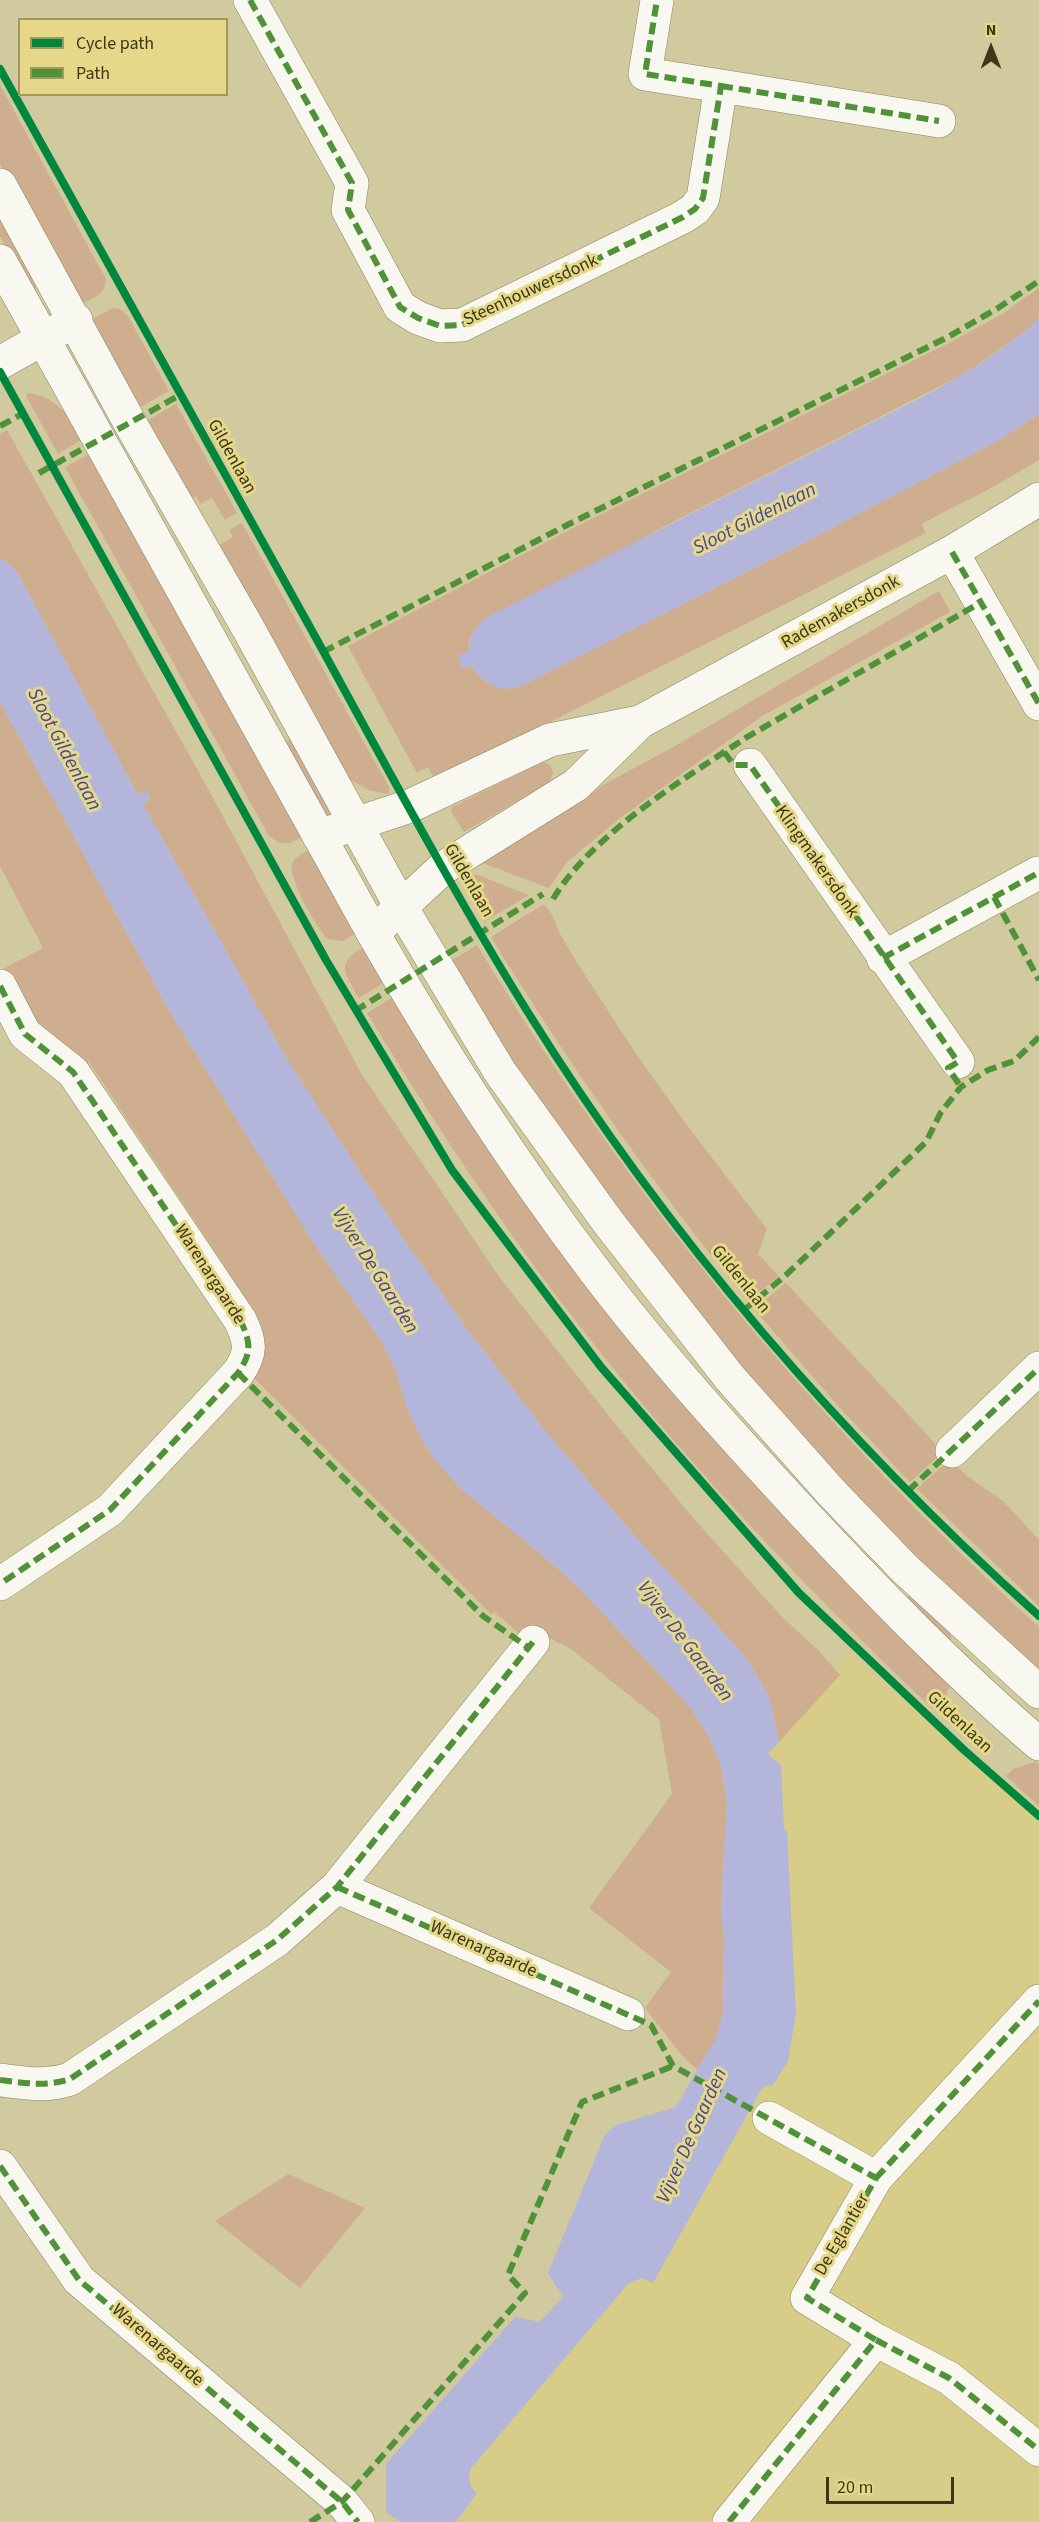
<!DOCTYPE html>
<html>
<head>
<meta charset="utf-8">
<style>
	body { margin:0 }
	#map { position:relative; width:1039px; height:2522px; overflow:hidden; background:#d0ca9e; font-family:"Source Sans 3",sans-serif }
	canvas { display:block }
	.legend { position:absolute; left:18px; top:18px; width:210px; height:78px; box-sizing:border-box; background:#e5d989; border:2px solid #a2985b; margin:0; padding:8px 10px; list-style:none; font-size:18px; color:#3d3716 }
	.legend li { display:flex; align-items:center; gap:12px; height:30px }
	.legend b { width:30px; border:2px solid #a2985b }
	.north { position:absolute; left:961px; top:18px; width:60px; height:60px; -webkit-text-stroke:4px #e5d989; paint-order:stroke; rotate:0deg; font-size:16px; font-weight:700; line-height:24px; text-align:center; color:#3d3716 }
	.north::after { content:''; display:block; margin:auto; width:21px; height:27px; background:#3d3716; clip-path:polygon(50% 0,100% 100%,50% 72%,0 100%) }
	.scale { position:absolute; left:826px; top:2477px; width:128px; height:27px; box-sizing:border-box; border:3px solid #3d3716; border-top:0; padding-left:8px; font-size:18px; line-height:21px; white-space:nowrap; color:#3d3716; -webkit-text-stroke:4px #e5d989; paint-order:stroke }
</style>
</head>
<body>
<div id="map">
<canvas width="1039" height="2522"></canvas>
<ul class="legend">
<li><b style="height:8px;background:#00873e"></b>Cycle path</li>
<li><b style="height:8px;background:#509238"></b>Path</li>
</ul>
<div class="north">N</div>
<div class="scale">20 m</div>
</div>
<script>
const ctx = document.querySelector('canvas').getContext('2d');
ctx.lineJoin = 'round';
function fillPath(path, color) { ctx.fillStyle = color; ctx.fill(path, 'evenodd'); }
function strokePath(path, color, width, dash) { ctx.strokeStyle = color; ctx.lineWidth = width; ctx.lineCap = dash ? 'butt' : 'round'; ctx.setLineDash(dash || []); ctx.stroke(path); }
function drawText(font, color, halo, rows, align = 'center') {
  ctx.font = font + ' "Source Sans 3",sans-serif'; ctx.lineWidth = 6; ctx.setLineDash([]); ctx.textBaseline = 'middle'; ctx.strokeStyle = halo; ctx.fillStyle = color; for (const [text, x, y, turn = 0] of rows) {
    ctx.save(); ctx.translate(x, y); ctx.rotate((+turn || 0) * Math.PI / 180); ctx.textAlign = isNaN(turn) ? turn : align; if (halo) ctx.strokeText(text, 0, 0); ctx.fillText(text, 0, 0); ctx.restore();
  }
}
fillPath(new Path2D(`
	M850,1653l189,166v703h-616l338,-476 -3,-291z`), '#d7cd88');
fillPath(new Path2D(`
	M0,85l106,194c0,16 -16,20 -28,27l-78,-142z
	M0,210l36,73 1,15 -9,-11 -28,-51z
	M1039,288v30l-12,12 -63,44 -303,154 -191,110 -2,14 -7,16 11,-2c11,19 28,27 49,20l275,-139 203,-107 40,-26v46l-46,27 -72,37 5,9 -491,247 -7,-13 -11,6 -69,-127 225,-118 378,-186 51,-28z
	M113,308l7,1 8,7 41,75 -34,19 -48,-88z
	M27,393c28,2 43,25 59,44l-28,17 -32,-58z
	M176,404l61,109 -12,7 -13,-22 -11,6 -5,-8 -9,5 -44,-78z
	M7,430l199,355 155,288 139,205 116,147 78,94 89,99 35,32 22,25 -61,67 -8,-39 -8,-17 -18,-30 -105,-114 -98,-115 -77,-101 -65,-92 -113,-175 -144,-255 8,-5 -5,-8 -8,4 -120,-221 -18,-16v-124z
	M93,452l213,383 -16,8h-10l-11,-7 -204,-369z
	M242,523l148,266 -2,5 -19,-4 -22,-12 -134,-230 20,-11 -4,-7z
	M939,591l11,21 -186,103 -144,103 -54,45 -17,25 -66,-25 122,-79 70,-38z
	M0,702l170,310 143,230 70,102 13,27 11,36 13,30 16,24 24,27 87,71 35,32 108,116 19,30 12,30 6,36 -6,106 3,29 -1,76 -9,31 -2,-1 -15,26 -17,-17 -35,-45 26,-36 -82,-64 83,-114 -13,-75 -88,-70 -44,-22 -6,8 -27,-23 -3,2 -237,-236 8,-13 2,-10 -45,-86 5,-4 -135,-203 -7,4 -48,-40 -29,-54v-4l38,-20 -43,-82z
	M288,740h4l42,72 -5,9 -44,-78z
	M543,762l7,3 3,7 -3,10 -86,50 -13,-21 1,-4z
	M313,848l47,83 -17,10 -15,-2c-10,-9 -40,-61 -36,-74 2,-9 13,-13 21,-17z
	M475,874l54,21 -45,27c-9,-16 -18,-29 -9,-48z
	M544,904c10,9 12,24 19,35 16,28 34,54 51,81 47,73 100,141 153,209l-9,25 21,22 -31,25c-95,-116 -179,-237 -257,-364z
	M367,945l21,35 -29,18c-16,-28 -24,-35 8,-53z
	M477,945c153,254 343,483 562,682v51l-118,-109 -251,-279 -224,-326z
	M396,995l29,48 525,641 -7,21 -7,7c-145,-137 -283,-284 -401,-445 -60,-82 -115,-167 -168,-254z
	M786,1283l157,169 -33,30 -70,-74 -86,-99z
	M950,1459l17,17 36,25 36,39v66l-122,-117z
	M912,1592l36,36 4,10 -4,7 -44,-44z
	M1035,1762l4,3v41l-33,-30 7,-7z
	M288,2174l77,34 -65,80 -85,-67z`), '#cfad8f');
fillPath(new Path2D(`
	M1039,318v96l-40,26 -203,107 -275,139c-21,7 -37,-1 -49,-20l-11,2 -3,-13 10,-3 4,-19 13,-15 439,-222c41,-22 81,-46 115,-78z
	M0,558l10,6 8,10 120,221 8,-4 5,8 -8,5 144,255 113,175 65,92 77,101 98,115 105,114 18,30 8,17 8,39 -11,12 13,11 3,63 3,3 9,183 -8,47 -15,24 -8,1 -4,4 -108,193 -11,-5 -13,5 -157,184c-5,9 -4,19 5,26l-21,29h-55l-15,-10v-48l129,-147 25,5 23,-25 -15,-24 57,-138 11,-10 60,-18 36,-63h2l9,-30 1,-76 -3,-29 6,-106 -6,-36 -12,-30 -19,-30 -108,-116 -35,-32 -87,-71 -24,-27 -16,-24 -13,-30 -11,-36 -13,-27 -70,-102 -143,-230 -170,-310z`), '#b3b5db');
const street = new Path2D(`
	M250,0l102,183 -4,27 52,97 18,11 22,8 22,-1 221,-108 12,-8 8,-11 18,-112 -76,-12 12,-74
	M721,86l218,35
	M0,363l76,-43
	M952,552l87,152
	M750,765l208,297
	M319,836l91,-30 140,-66 90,-18
	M373,933l70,-65 133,-83 64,-63 312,-170 87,-53
	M883,958l155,-85
	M0,986l25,48 48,38 167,248c11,22 12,33 -2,53l-128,137 -110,74
	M952,1451l87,-83
	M337,1887l291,127
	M0,2080c25,3 46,7 70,-1l207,-139 60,-53 196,-245
	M769,2118l107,60 -69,120 69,42
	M0,2166l79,114 263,222 16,20
	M876,2178l163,-177
	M729,2522l147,-182 73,38 90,72`);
const secondary = new Path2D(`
	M0,185l130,238 118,205 153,279 99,165 108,150 122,156 101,114 74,77 134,123
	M0,261l373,672c67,117 140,230 221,337 66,87 140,168 214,248 74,79 149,156 231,226`);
strokePath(street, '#898565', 34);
strokePath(secondary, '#898565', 34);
strokePath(street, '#f8f7f0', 33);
strokePath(secondary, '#f8f7f0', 33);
strokePath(new Path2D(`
	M250,0l102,183 -4,27 52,97 18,11 22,8 22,-1 221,-108 12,-8 8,-11 18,-112 -76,-12 12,-74
	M721,86l218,35
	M0,426l24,-13
	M39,473l141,-78
	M952,552l87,152
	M323,652l248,-129 377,-186 50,-29 41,-27
	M724,752l10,13h16l208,297 -10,6 13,19
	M994,897l45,83
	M553,899c39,-65 131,-120 194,-162l233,-134
	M883,958l155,-85
	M0,986l25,48 48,38 167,248c11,22 12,33 -2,53l-128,137 -110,74
	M355,1011l188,-117
	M744,1310l42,-35 140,-133 15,-30 20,-25 27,-17 26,-9 25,-24
	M238,1373l245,243 46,32
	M908,1491l131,-123
	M337,1887l314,138 22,41 203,112 -69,120 69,42
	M0,2080c25,3 46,7 70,-1l207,-139 60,-53 196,-245
	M0,2166l79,114 263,222 16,20
	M876,2178l163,-177
	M310,2522l32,-20 183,-209 -17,-18 74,-173 91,-36
	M729,2522l147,-182 73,38 90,72`), '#509238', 6, [12, 6]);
strokePath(new Path2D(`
	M0,69c103,187 206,374 311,560 71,129 140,260 218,385 139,223 315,427 510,602
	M0,372l326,588 126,210 149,197 198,226 165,157 75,66`), '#00873e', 8);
drawText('18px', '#3d3716', '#e5d989', [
	["Steenhouwersdonk",531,291,-25],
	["Gildenlaan",231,457,61],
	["Rademakersdonk",841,613,-29],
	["Klingmakersdonk",816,862,55],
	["Gildenlaan",468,881,60],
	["Warenargaarde",209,1275,57],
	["Gildenlaan",740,1280,51],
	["Gildenlaan",959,1723,43],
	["Warenargaarde",483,1950,24],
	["De Eglantier",843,2235,-60],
	["Warenargaarde",157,2346,41]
]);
drawText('italic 20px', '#464499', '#e5d989', [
	["Sloot Gildenlaan",755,520,-27],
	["Sloot Gildenlaan",63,750,62],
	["Vijver De Gaarden",374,1271,58],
	["Vijver De Gaarden",684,1642,53],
	["Vijver De Gaarden",693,2136,-66]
]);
</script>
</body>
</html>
